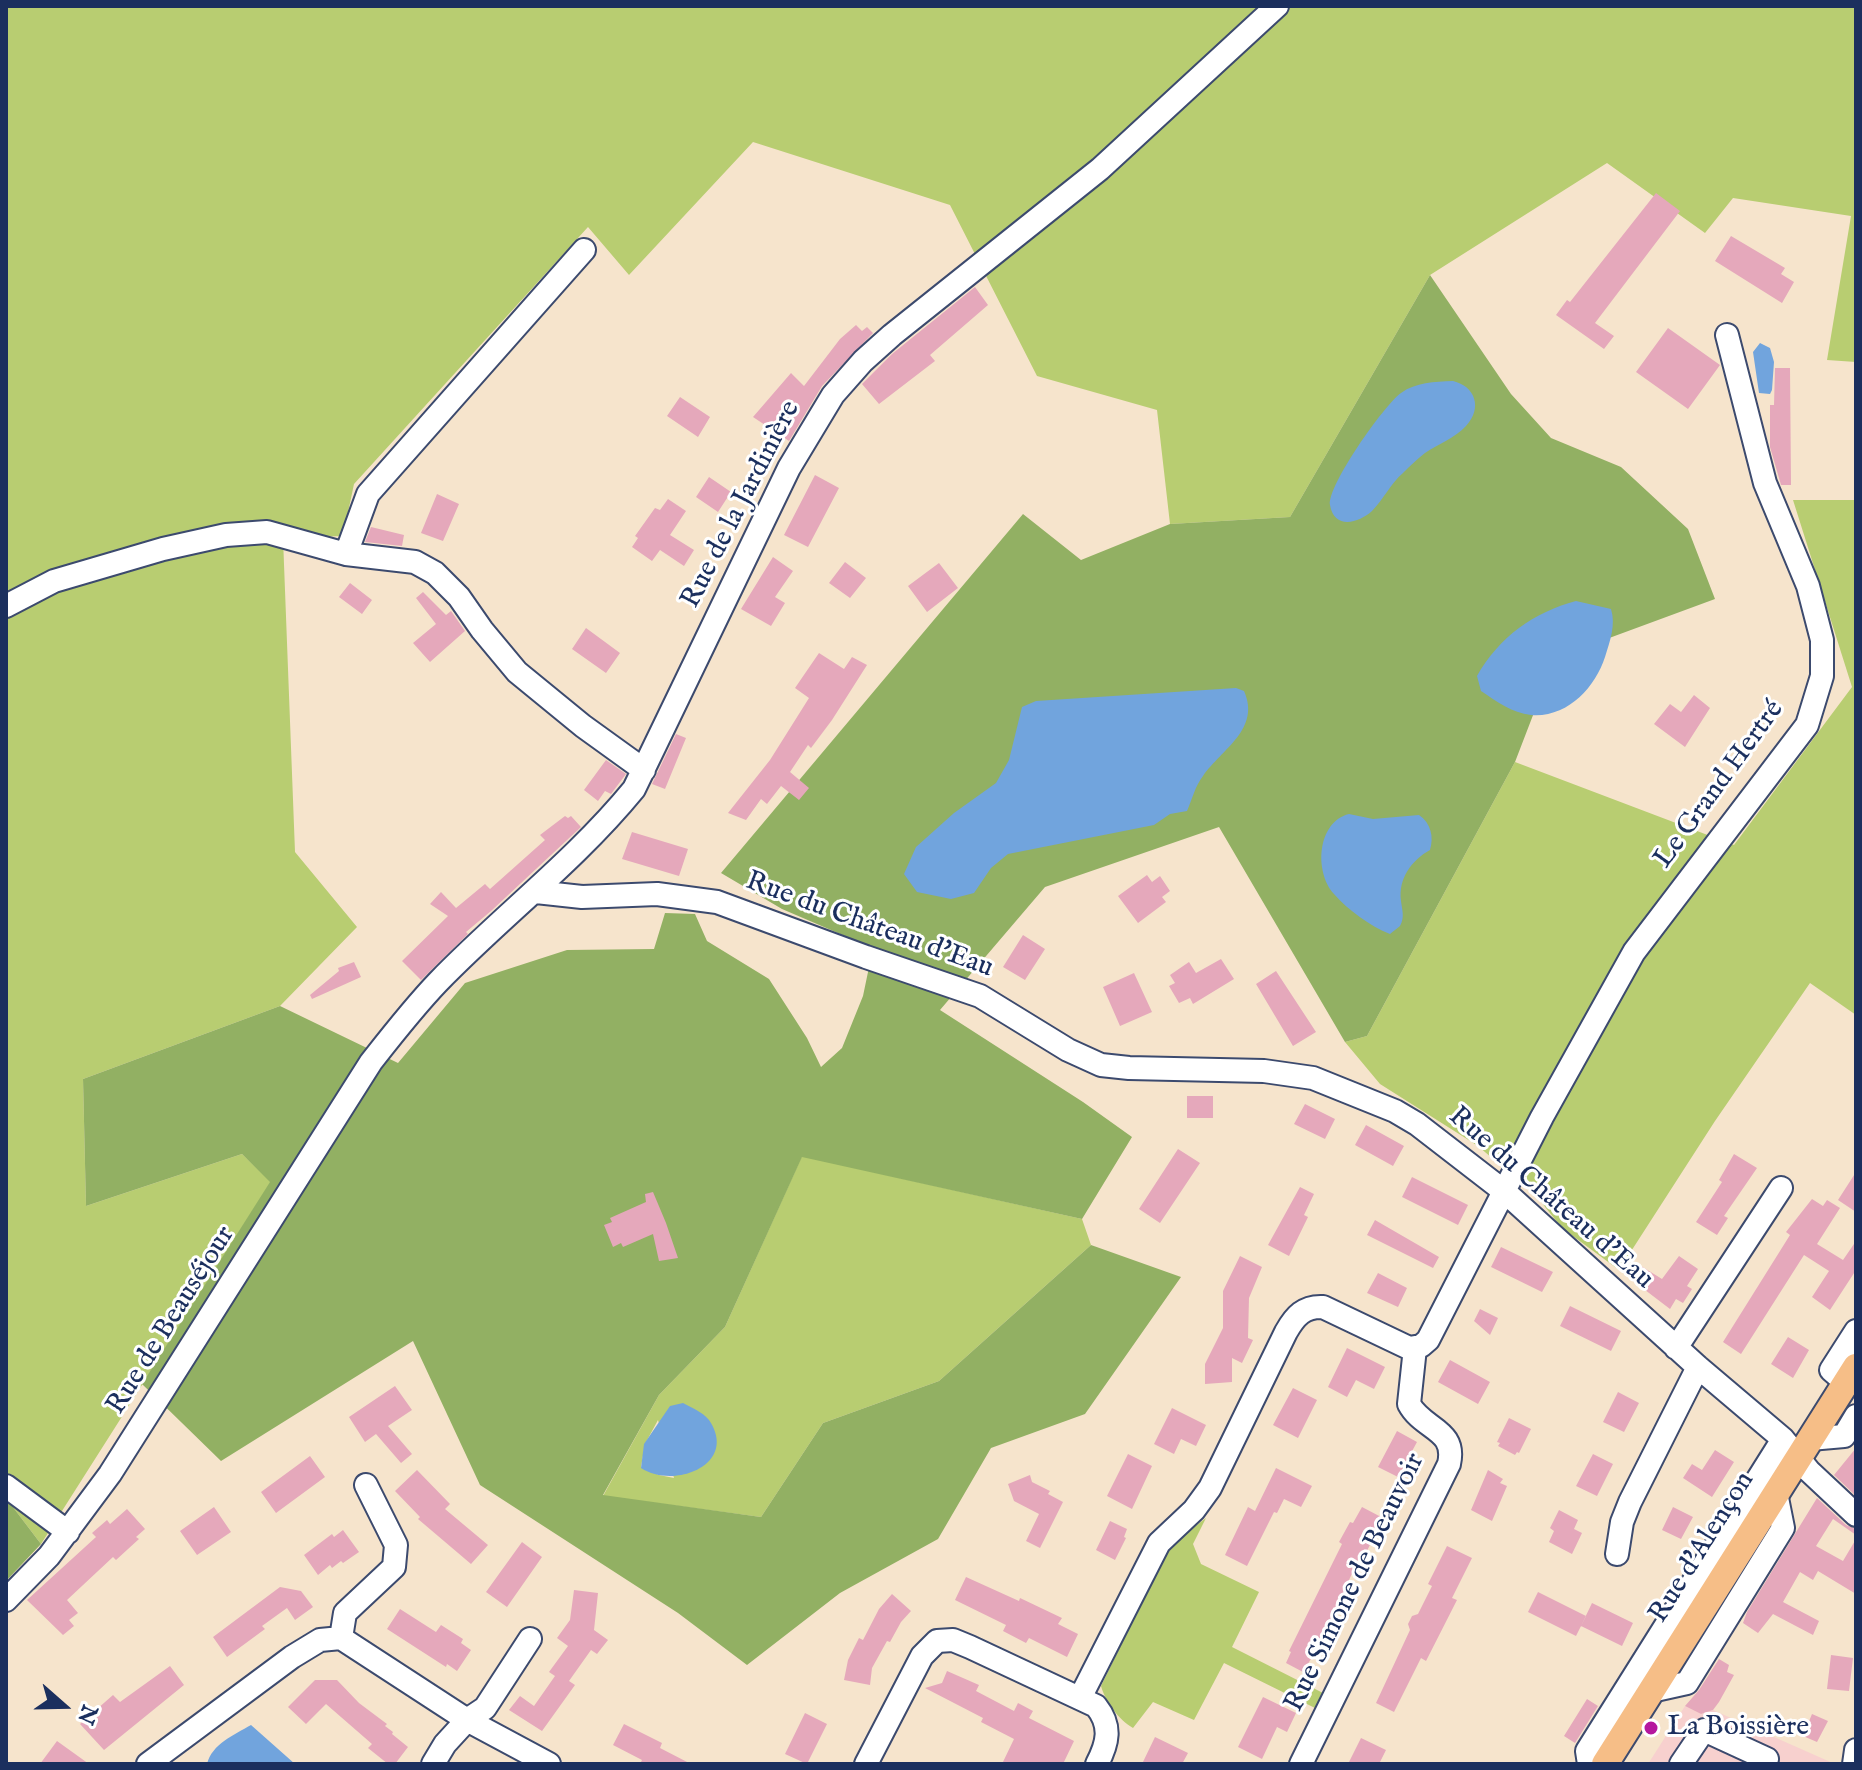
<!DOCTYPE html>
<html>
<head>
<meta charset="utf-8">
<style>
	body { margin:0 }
	#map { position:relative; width:1862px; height:1770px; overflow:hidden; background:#f6e4cc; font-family:"IM FELL English",serif }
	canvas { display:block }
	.frame { position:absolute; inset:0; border:8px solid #1b2f5e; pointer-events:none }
	.north { position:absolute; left:24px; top:1666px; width:80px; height:80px; -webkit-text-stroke:6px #fff; paint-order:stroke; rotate:110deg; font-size:22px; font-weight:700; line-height:32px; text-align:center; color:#1b2f5e }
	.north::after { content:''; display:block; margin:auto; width:28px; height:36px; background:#1b2f5e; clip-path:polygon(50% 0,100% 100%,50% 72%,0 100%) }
</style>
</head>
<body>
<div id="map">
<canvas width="1862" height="1770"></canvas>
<div class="frame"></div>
<div class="north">N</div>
</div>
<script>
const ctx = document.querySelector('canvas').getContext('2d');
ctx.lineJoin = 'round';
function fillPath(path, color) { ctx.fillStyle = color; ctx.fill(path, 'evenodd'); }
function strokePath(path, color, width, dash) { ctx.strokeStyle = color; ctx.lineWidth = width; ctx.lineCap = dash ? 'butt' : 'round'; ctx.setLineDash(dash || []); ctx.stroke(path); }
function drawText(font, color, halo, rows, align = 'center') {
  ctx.font = font + ' "IM FELL English",serif'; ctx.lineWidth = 6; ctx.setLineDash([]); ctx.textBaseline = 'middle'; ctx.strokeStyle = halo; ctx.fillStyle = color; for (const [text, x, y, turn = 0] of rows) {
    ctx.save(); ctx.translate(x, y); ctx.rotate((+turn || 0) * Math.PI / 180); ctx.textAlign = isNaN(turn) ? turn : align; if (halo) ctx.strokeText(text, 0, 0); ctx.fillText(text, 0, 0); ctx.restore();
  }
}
fillPath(new Path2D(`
	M1685,1706l16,8 12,-4 122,54h-187z`), '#f7d0ce');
fillPath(new Path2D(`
	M6,6h1850v356l-29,-2 24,-144 -118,-18 -28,35 -98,-70 -177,112 -140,242 -120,7 -13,-114 -120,-34 -87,-171 -197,-63 -124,133 -41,-48 -234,257 -11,52 -60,2 12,314 62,75 -77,79 -197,73 3,127 156,-52 29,28 -230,362 -35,-46z
	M1793,500h63v515l-46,-32 -95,138 -96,149 -57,-42 -25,-31 -59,-51 -98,-62 -35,-42 22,-6 148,-274 219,83 118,-158z
	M802,1156l280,63 9,26 -152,136 -116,42 -62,94 -158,-21 56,-101 66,-68zM658,1420l16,58 -15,-3 -18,-8 4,-23z
	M1206,1518l-13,26 8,20 58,28 -27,55 91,46 -8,15 -91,-45 -30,57 -41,-18 -20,26c-14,-8 -28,-27 -32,-42l69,-141z`), '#b8cd71');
fillPath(new Path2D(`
	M1430,275l81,119 40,44 70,29 67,62 27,70 -160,59 -40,104 -148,274 -22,6 -126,-215 -174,60 -105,123 143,92 49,35 -50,82 -280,-62 -77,170 -66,68 -56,100 158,22 62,-94 116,-42 152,-136 90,32 -96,137 -94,34 -53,91 -98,54 -93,72 -69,-52 -198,-128 -67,-144 -192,120 -79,-77 128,-202 -28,-28 -156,52 -3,-127 197,-73 118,57 67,-80 102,-33 87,-1 11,-36 30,1 12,27 62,38 38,59 14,29 21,-19 21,-52 10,-48 -91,-39 -61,-36 302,-359 58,46 89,-36 120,-7z
	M6,1498l35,46 -35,37z`), '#92b063');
fillPath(new Path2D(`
	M1760,343l10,5 4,14 -2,28 -2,4 -11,-1 -6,-41z
	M1453,381c22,5 30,27 13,45 -11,12 -28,18 -41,27 -8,6 -15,13 -22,20 -13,11 -19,26 -31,38 -13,12 -38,19 -42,-6 -3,-19 54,-100 71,-112 15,-11 33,-11 52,-12z
	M1576,601l35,8c5,16 -1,32 -6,48 -10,31 -38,61 -74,58 -19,-2 -35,-14 -50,-24l-4,-15c22,-39 57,-64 99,-75z
	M1236,688l8,3c17,38 -22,58 -41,85 -8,10 -11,24 -16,35l-17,3 -16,11 -146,29 -17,14 -17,25 -23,6 -34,-7 -13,-18 12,-27 38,-34 42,-30 13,-23 13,-53 14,-6z
	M1349,814l24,5 46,-4c12,8 15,22 11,35 -18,10 -32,28 -29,51 1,9 4,16 -1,25 -3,3 -7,5 -10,8 -20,-8 -42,-24 -56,-40 -20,-22 -17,-72 15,-80z
	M683,1403c7,4 20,9 26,17 30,44 -34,70 -68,48l3,-24 26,-38z
	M251,1725l44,39h-88c5,-20 27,-29 44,-39z`), '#71a4dd');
fillPath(new Path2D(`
	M1656,193l24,18 -85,112 19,13 -10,13 -48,-34 11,-15 3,2z
	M1731,236l54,32 -4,6 13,8 -12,21 -67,-42z
	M975,287l13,18 -58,50 5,6 -56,43 -17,-20 30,-30z
	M856,325l6,6 5,-4 6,6 -51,53 -33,55 -36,-24 38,-44 13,13 36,-47z
	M1668,328l52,37 -32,44 -52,-37z
	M1775,368h15l1,117h-10l-11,-38v-42h4z
	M680,397l30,20 -12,20 -31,-21z
	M815,475l24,13 -31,59 -24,-12z
	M709,477l22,15 -13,20 -22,-15z
	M437,494l22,10 -16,37 -22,-8z
	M668,499l18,12 -16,24 24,15 -10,16 -24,-16 -8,11 -20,-14 6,-9 -3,-2 20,-28 5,2z
	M371,527l33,8 -2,11 -37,-4z
	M773,557l20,14 -18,26 10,6 -14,23 -30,-17z
	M845,562l21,16 -16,20 -21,-15z
	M939,563l19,25 -31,24 -19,-26z
	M350,583l22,17 -10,14 -23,-17z
	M423,592l23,23 5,-4 14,20 -35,31 -17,-19 23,-19 -20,-26z
	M586,628l34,25 -14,20 -34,-24z
	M819,653l25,16 8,-12 15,8 -35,55 -21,28 -3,-3 -18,27 19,16 -10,12 -18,-14 -14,18 -6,-5 -15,21 -18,-7 42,-53 39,-62 -14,-10z
	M1694,695l16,13 -25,39 -31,-23 16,-20 11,8z
	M676,734l10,4 -21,51 -13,-5z
	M606,760l20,14 -15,20 -6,-3 -7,10 -14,-11z
	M565,816l3,2 3,-2 10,11 -90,84 -25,21 2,2 -47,46 -19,-19 46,-45 -18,-12 11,-12 15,16 29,-24 5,5 55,-49 -5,-5z
	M632,832l56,17 -9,27 -57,-17z
	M1147,875l5,7 8,-6 10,15 -8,6 4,5 -28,21 -20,-27z
	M1023,935l22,14 -20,31 -22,-13z
	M1221,959l13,20 -41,25 -3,-6 -11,5 -10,-17 6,-3 -5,-8 19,-13 7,11z
	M354,962l7,15 -49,22 -2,-4 29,-24 -1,-3z
	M1276,971l40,61 -23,14 -37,-62z
	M1134,973l18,39 -32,14 -17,-39z
	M1187,1096h26v22h-26z
	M1305,1104l30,15 -10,20 -31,-15z
	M1366,1125l38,21 -11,20 -38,-21z
	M1178,1149l22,14 -40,60 -21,-14z
	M1734,1154l23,14 -33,48 4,2 -11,17 -21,-13 26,-40 -3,-2z
	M1856,1172v40l-18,-12z
	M1412,1177l56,28 -10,20 -56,-28z
	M1300,1187l14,7 -10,21 4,2 -19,39 -21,-11z
	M653,1192l13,31 12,35 -19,3 -6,-27 -30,13 -2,-4 -8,4 -9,-22 8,-3 -2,-4 36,-16 -1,-8z
	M1812,1199l11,7 4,-6 13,8 -23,36 26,16 13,-19v29l-26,40 -18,-13 17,-26 -25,-16 -63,99 -18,-12 67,-107 -4,-3z
	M1375,1220l64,37 -6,11 -66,-33z
	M1501,1247l52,25 -11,20 -51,-25z
	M1240,1256l22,11 -13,31 -1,40 5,2 -11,23 -10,-5v24l-27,2v-20l18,-36v-37z
	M1679,1256l19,13 -11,17 5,3 -9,14 -7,-4 -6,10 -38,-29 9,-14 21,13z
	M1378,1273l29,15 -9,19 -31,-14z
	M1570,1306l51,25 -10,20 -51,-25z
	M1480,1309l18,9 -8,17 -16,-14z
	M1788,1337l21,13 -16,28 -22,-14z
	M1347,1348l38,19 -11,22 -18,-9 -9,17 -19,-10z
	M1450,1360l40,22 -12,22 -40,-22z
	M395,1386l17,24 -24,16 24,28 -11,9 -25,-29 -11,8 -16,-25z
	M1293,1388l24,12 -19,38 -25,-13z
	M1618,1392l21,11 -15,29 -21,-10z
	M1172,1408l34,17 -10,21 -15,-7 -7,15 -20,-10z
	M1509,1418l22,11 -12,24 -2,-1 -2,3 -17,-9 2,-3 -3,-1z
	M1397,1431l20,11 -19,35 -20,-10z
	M1856,1448v48l-22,-21z
	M1715,1450l19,12 -22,35 -29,-19 9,-14 10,6z
	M1128,1454l24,12 -20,43 -25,-13z
	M1593,1454l20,10 -16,32 -21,-10z
	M310,1456l15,21 -49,36 -15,-21z
	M1276,1468l36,18 -11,21 -17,-8 -7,14 -3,-1 -27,54 -22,-11 23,-48 7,4z
	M417,1470l33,34 -5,5 43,36 -17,19 -53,-45 2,-2 -25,-26z
	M1488,1470l15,9 -3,4 7,3 -15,35 -21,-11z
	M1030,1475l2,7 18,9 -2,3 15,8 -23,46 -14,-7 13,-27 -25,-13 -6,-17z
	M1817,1498l29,27 10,4v6l-23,-16 -17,27 27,15 13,-22v55l-38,-23 -5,9 -13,-8 -17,30 36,19 -6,14 -40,-21 -15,19 -15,-10 4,-11z
	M214,1507l17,25 -34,23 -17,-24z
	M1362,1507l21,11 -18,37 -4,-2 -38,86 -20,33 -17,-9 5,-11 -2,-1 53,-107 -3,-2 11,-20 3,1z
	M1673,1507l20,10 -12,22 -19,-9z
	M127,1509l18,20 -9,8 3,2 -23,21 -3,-3 -46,43 11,13 -9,7 5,6 -11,9 -36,-35 69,-63 -4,-4 15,-13 3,4z
	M1559,1510l19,10 -4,9 8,4 -10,21 -23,-12 5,-11 -4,-3z
	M1110,1521l17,8 -3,8 2,1 -11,22 -19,-10z
	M343,1530l16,22 -16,11 -2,-2 -9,7 -2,-3 -12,10 -14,-20 28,-21 2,3z
	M522,1542l20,15 -35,50 -21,-15z
	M1447,1546l25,12 -20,40 5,2 -31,61 -5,-3 -27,54 -18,-9 34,-73 -2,-6 4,-8 6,-2 14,-28 -4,-2z
	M966,1577l53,24 1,-3 42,20 -4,6 20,10 -11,23 -38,-19 -3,5 -23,-12 3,-6 -51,-25z
	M280,1587l21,4 12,16 -18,13 -8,-12 -25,18 3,3 -38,28 -14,-20z
	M574,1590l24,3 -4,37 14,10 -11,14 -6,-4 -22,31 6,4 -33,46 -33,-21 11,-14 14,10 21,-30 -6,-4 19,-26 -11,-8 13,-18z
	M1538,1592l48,24 -10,20 -48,-24z
	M892,1594l19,17 -10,11 -11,20 -3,-1 -15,27 -2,17 -26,-5 4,-20 11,-22 4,2 16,-31z
	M1592,1603l41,20 -11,23 -41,-20z
	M400,1609l36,23 5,-7 22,14 -2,4 10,7 -14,21 -10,-7 -1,3 -59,-38z
	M1831,1655l22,3 -4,33 -22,-2z
	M1719,1659l10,6 -2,7 7,3 -15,27 -6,8 -12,4 -16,-8 14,-16z
	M170,1666l14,19 -80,65 -24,-26 33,-29 7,7z
	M947,1671l32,14 -3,6 38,20 4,-8 15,8 -4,7 45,23 -11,23h-61l12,-25 -33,-17 2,-4 -58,-30 17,-5z
	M315,1680h22l22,23 28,21 -2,2 8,6 -1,2 16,13 -13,17h-7l-20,-16 4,-4 -46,-40 -20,20 -18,-17z
	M1263,1697l33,16 -9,19 -10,-5 -15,32 -24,-12z
	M1587,1699l11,7 -23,37 -11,-7z
	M805,1713l22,11 -20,40 -22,-10z
	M1812,1714l16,7 -11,21 -14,-6z
	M624,1724l38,19 -2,5 31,16h-51l2,-4 -29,-15z
	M1155,1737l33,16 -6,11h-40z
	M1361,1738l25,12 -7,14h-31z
	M57,1741l32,23h-49z`), '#e5a8bb');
const minor = new Path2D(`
	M346,554l22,-60 216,-244
	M6,606l48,-25 109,-32 63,-14 41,-3 79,22 69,8 20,11 24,24 23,33 35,42 66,54 61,44
	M536,892l46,5 75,-3 60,8 149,55 114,39 88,54 33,15 28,3 135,3 49,7 82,33 22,13 88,68 193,175 85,72 26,32 47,44
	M1676,1348l105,-160
	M1846,1383l-15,-13 25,-39
	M1810,1439l34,-3 12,-20
	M6,1486l62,46
	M1617,1554l5,-32 8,-20 68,-135
	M6,1600l43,-44 61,-82 261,-412c22,-28 43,-55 67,-80 64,-66 137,-121 196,-193l155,-321 44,-73 30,-34 29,-26 208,-166 177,-163
	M341,1638l4,-25 49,-46 2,-22 -30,-60
	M1651,1691l36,-8 96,-155 -7,-35
	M1080,1698l79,-155 35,-33 16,-22 76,-156c9,-16 18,-26 37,-25l86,41 12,-2 7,-6 114,-223 92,-165 173,-227 15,-49v-36l-14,-54 -43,-103 -38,-148
	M148,1764l144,-107 28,-17 21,-2 126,82 82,44
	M433,1764l12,-20 22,-24 18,-12 45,-69
	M866,1764l56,-108 15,-15 16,-1 17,7 126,59c16,20 12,37 1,58
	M1301,1764l148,-300c8,-35 -26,-34 -40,-60l6,-56
	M1589,1764l-2,-13 196,-312
	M1681,1764l23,-34 63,29
	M1854,1764l2,-14`);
const major = new Path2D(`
	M1605,1764l251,-397`);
strokePath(minor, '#3c4a6e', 26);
strokePath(major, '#3c4a6e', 30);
strokePath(minor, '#fff', 22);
strokePath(major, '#f6be87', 26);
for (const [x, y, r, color] of [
	[1651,1728,8,"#b5179e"]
]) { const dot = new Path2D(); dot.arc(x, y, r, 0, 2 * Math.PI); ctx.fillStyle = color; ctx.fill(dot); strokePath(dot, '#fff', 3); }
drawText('28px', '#1b2f5e', '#fff', [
	["Rue de la Jardinière",742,505,-63],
	["Le Grand Hertré",1720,785,-54],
	["Rue du Château d'Eau",869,926,20],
	["Rue du Château d'Eau",1550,1199,41],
	["Rue de Beauséjour",172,1321,-58],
	["Rue d'Alençon",1703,1548,-58],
	["Rue Simone de Beauvoir",1356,1583,-64]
]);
drawText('28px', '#1b2f5e', '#fff', [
	["La Boissière",1667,1728]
], 'left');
</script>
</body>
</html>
